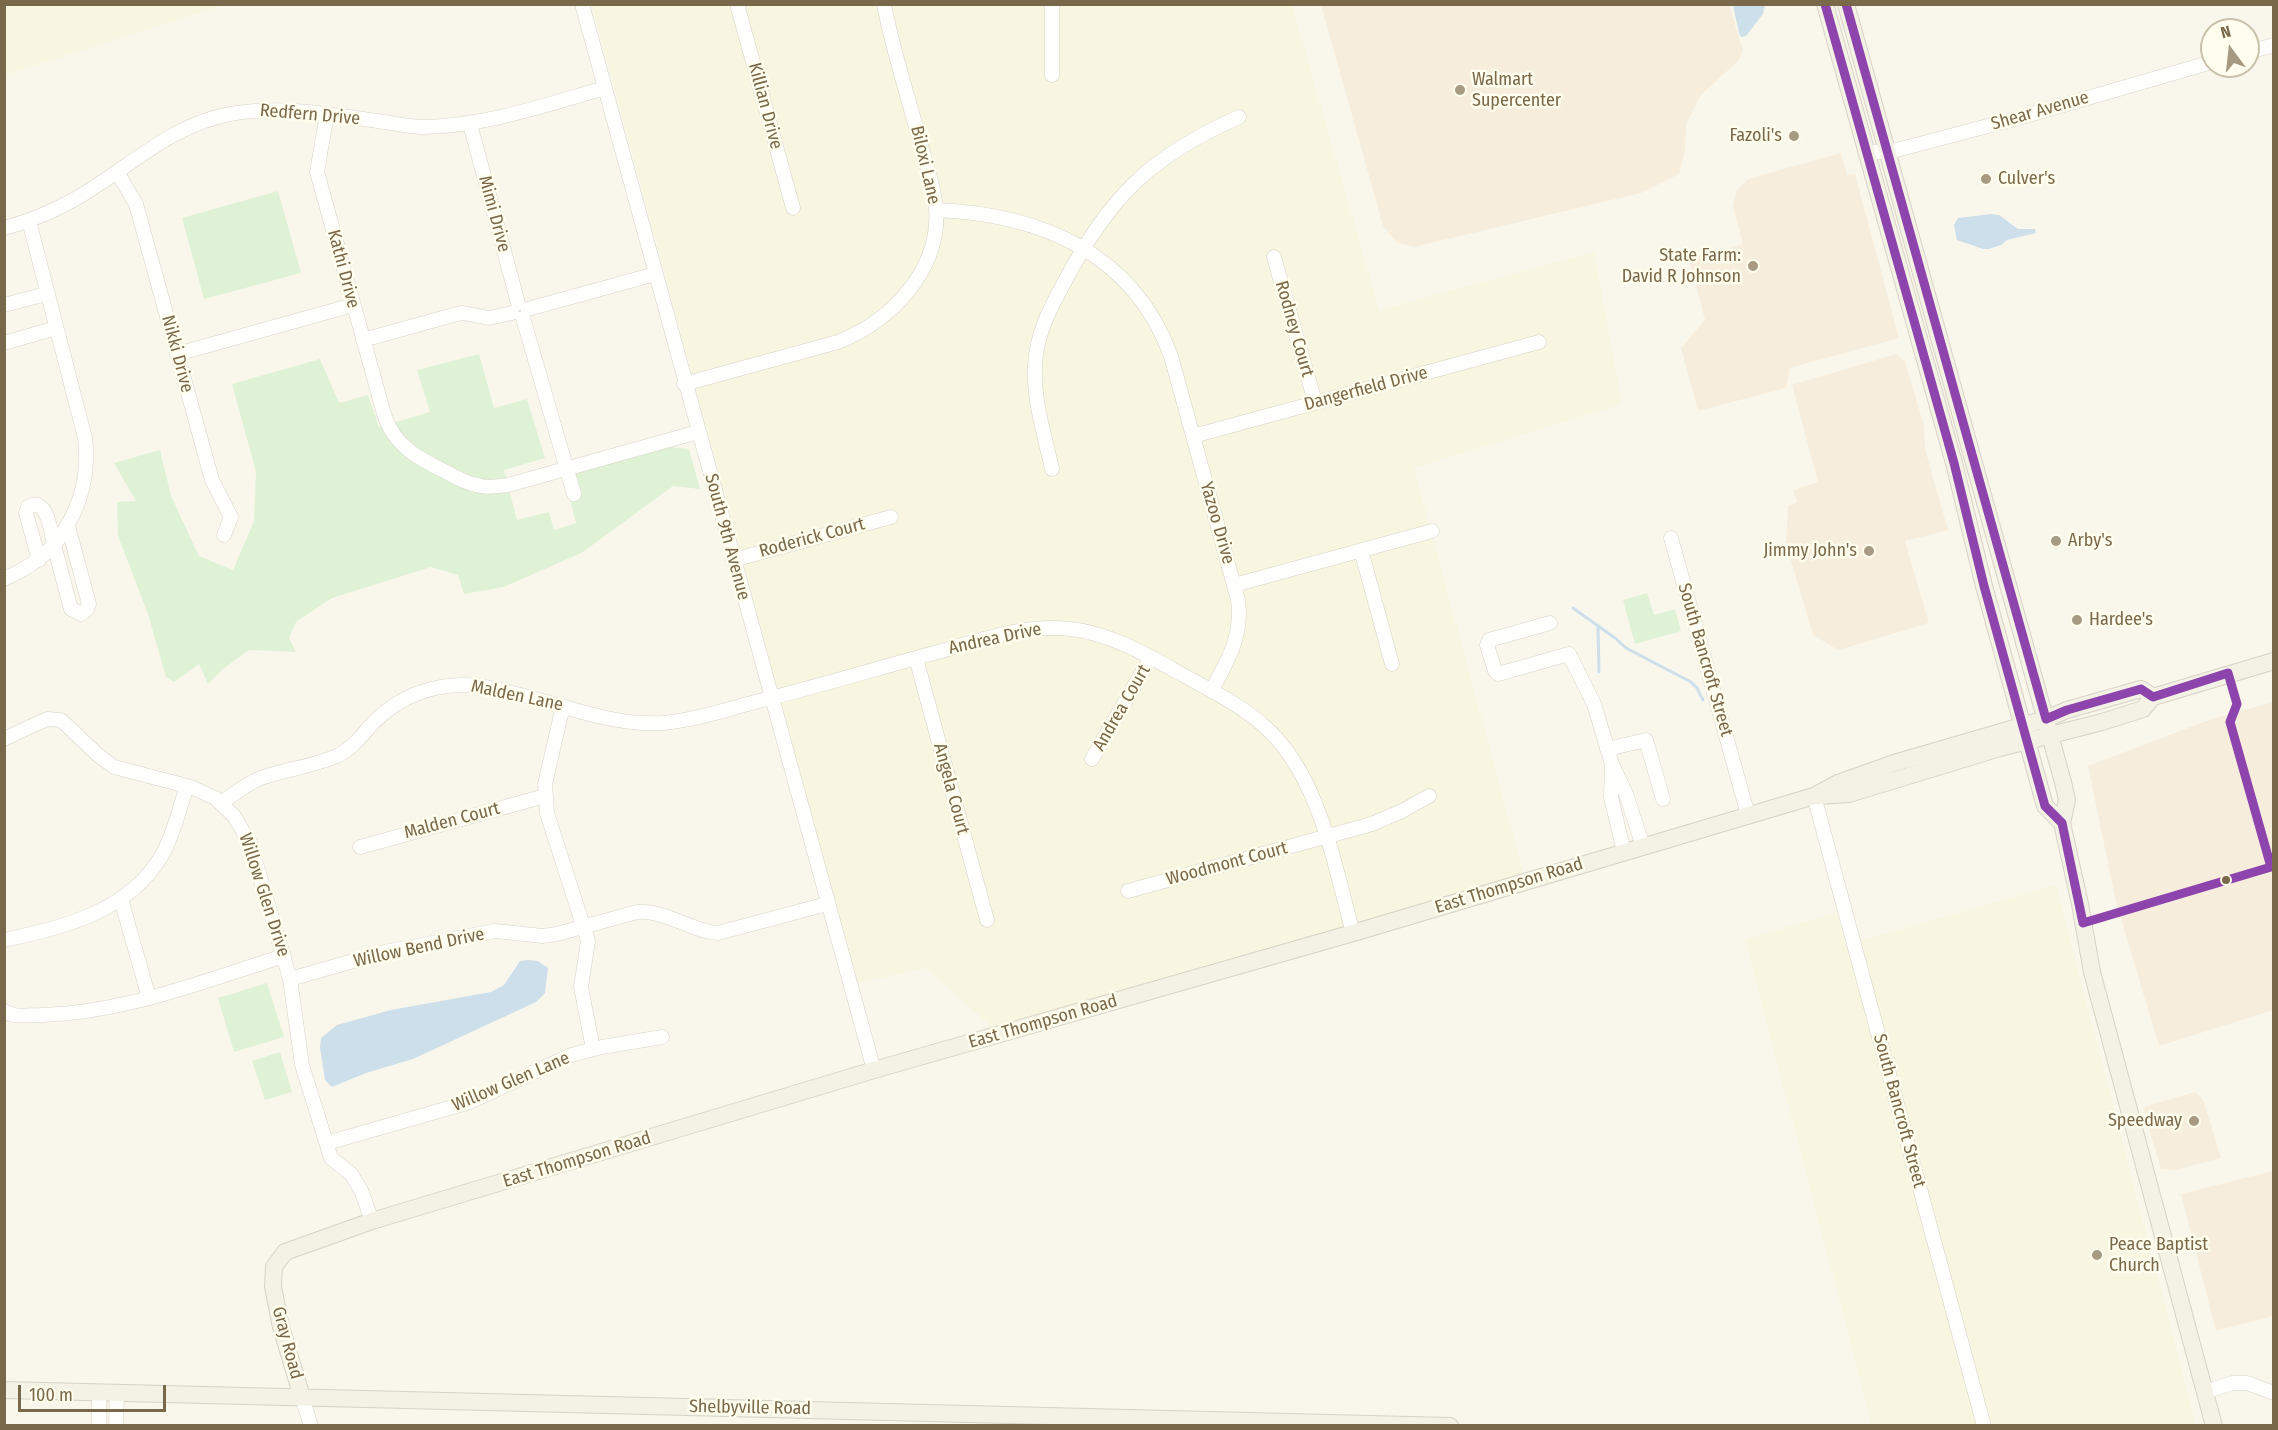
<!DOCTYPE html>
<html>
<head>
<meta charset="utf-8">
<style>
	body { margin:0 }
	#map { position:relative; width:2278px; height:1430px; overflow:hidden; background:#f9f7ec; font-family:"Fira Sans Condensed",sans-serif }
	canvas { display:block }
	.frame { position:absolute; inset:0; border:6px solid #796849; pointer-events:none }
	.north { position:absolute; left:2200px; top:18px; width:60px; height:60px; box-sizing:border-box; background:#fffdee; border:2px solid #c9c1ac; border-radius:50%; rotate:345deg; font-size:16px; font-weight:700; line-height:24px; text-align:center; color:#796849 }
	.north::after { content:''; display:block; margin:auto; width:21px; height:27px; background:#a69a82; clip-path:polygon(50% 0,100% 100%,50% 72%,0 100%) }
	.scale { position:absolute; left:18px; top:1385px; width:148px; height:27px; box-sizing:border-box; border:3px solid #796849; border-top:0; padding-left:8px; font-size:18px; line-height:21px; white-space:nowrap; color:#796849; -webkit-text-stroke:4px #fffdee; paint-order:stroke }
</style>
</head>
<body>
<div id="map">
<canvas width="2278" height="1430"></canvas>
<div class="frame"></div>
<div class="north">N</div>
<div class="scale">100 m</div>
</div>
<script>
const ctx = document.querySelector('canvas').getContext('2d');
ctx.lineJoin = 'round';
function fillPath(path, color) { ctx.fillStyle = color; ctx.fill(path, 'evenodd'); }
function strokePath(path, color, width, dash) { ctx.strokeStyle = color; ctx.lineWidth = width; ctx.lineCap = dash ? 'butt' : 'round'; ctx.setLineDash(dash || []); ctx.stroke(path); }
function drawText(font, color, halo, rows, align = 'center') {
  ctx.font = font + ' "Fira Sans Condensed",sans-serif'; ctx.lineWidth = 5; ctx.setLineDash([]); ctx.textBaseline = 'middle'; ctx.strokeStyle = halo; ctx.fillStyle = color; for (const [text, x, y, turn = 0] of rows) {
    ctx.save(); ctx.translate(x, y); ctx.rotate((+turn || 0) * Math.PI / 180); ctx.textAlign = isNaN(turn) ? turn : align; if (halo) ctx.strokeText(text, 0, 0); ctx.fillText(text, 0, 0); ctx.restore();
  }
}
fillPath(new Path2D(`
	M5,4h219v1l-219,70z
	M592,5h700l87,305 215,-58 28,152 -208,64 110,408 -530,153 -68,-61 -69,15z
	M2056,885l140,540h-324l-127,-485 92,-28 8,33z`), '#f8f5e0');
fillPath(new Path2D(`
	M1321,5h408l14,45 -4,10 -39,36 -14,29 -1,26 -6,23 -38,19 -227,54 -17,-4 -14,-17z
	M1841,153l6,22 8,-1 44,164 -109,30 -4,20 -88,23 -17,-63 24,-28 -16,-61 54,-15 -10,-38 4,-16 11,-11z
	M1896,354l9,7 19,65 1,23 23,81 -43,11 24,82 -91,27 -25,-15 -27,-91 2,-38 9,-4 -4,-12 25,-8 -26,-97z
	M2273,702v308l-114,36 -43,-144 -28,-136 121,-46z
	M2195,1092l8,7 18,59 -45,12 -15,-1 -18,-62z
	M2273,1171v145l-57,15 -35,-137z`), '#f7eddc');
fillPath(new Path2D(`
	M278,191l23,82 -97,26 -22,-81z
	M479,354l15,54 33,-9 18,59 -41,12 13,50 32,-8 5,18 22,-7 -12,-47 107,-29 18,2 11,40 -27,-3 -90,66 -79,35 -40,7 -6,-19 -27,-8 -99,31 -36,24 -7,16 7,14 -47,-2 -26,19 -15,15 -9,-20 -25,18 -8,-5 -18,-63 -30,-78 -1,-34 19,-1 -22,-38 46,-13 11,46 28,60 34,14 21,-49 2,-49 -24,-88 88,-25 19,44 29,-8 11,32 51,-15 -13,-42z
	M1647,593l7,22 21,-6 6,22 -46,13 -12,-44z
	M267,983l17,54 -50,15 -16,-54z
	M280,1052l12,40 -27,8 -13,-39z`), '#dff2d6');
fillPath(new Path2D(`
	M1733,5h32l-2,9 -17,22 -5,1 -2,-4z
	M1991,214l8,1 19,14h17l1,4 -29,7 -6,5 -12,4h-6l-26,-9 -3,-15 4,-7z
	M528,960l10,1 10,7 -3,25 -9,9 -123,57 -47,14 -34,14 -7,-7 -5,-32 1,-10 16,-13 54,-15 100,-18 13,-7 16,-24z`), '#ccdfea');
strokePath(new Path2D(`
	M1573,608l42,30 11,10 65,34 6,6 6,12
	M1598,626l1,46`), '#ccdfea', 3);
const minor = new Path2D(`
	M582,4l292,1066
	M737,4l56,204
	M2248,52l26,-7
	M1052,75v-71
	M327,114l-10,58 67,242c10,32 34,44 62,58 11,6 22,12 35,14 9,2 18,0 27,-1l190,-53
	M470,124l48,179
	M1867,152h22l133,-35 190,-55
	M117,172l19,32 76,276 19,37 -7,18
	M936,210c103,4 197,42 235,146l67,244c5,35 -10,61 -27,91
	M29,221l56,217c5,41 -6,75 -31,107l17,64 10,5 6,-5 2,-5 -21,-78
	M4,228c34,-9 66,-24 95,-44 41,-27 81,-61 131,-70 50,-9 98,0 148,7 15,2 30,6 45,6 63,-1 122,-22 182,-39
	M1274,257l41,145
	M4,305l42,-11
	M528,309l127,-35
	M523,318l51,176
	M363,340l94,-26 6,-1 26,5 23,-5
	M4,343l52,-15
	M177,354l176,-49
	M684,384l154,-42c53,-21 103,-72 98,-134 -2,-21 -9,-42 -15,-62 -12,-47 -28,-94 -37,-142
	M1193,436l346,-94
	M1052,469c-7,-33 -19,-69 -17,-103 1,-31 15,-58 30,-85 45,-85 86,-125 174,-164
	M1671,538l77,277
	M1361,550l31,114
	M733,560l158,-43
	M4,579c19,-8 36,-19 50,-34 -3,-13 -7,-50 -26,-38l-2,6 13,47
	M1234,585l198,-54
	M1550,623l-61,17 -2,5 8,26 3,3 71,-20 25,50 18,60 14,30 17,52
	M916,658l71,262
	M563,706l-18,78 2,29 41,128 -7,46 12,62
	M4,739l43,-20 14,1 37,35 16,12 77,20 24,11 19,18 16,27 40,136 12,86 29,93 20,16 10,16 11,31
	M1607,749l39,-9 17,59
	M1092,759l59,-102
	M1612,766l-1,31 13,55
	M1814,796l170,630
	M221,803c13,-9 25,-19 40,-25 25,-9 54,-12 78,-23 15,-8 23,-20 34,-32 27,-28 66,-42 105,-37 60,8 125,41 185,37 31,-3 62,-13 92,-21 64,-16 127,-35 190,-52 41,-12 83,-26 126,-21 41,5 76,26 112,46 27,15 56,29 80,50 56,48 71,139 90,208
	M360,847l185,-51
	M1128,891l244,-67 30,-13 27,-15
	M121,899l28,99
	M4,940c59,-12 126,-29 158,-85 12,-21 17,-46 25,-69
	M290,979l95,-27 110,-21 48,5 14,-2 80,-22c30,-2 53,19 81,21l109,-29
	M4,1011c10,7 24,4 36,4 84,-2 164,-34 244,-59
	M327,1143l143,-41 101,-47 31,-8 60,-10
	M99,1392v34
	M2205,1392l27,-9h15l27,10
	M302,1397l9,29
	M116,1426l1,-33`);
const major = new Path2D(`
	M1825,4l129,459 30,123 61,220 17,17
	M1846,4l217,778 4,18 -5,23 18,81 12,68 122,454
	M1818,796l31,-2 151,-46 102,-26 41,-13 10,-12 121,-36
	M4,1390l1446,36
	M302,1397l-21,-70 -8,-40 1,-20 11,-15 87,-31 502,-151 479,-137 461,-137 24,-13 56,-20 152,-44 21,-9 74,-21 12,8`);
strokePath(minor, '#d8d3c8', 15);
strokePath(major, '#d7d2c6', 18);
strokePath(minor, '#fefefc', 14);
strokePath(major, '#f3f2e5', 16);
strokePath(new Path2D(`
	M1825,4l129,459 30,123 61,220 17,17 21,100 188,-56 -41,-145 7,-18 -9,-31 -75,24 -12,-8 -74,21 -21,9 -200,-715`), '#8e44ad', 9);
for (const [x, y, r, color] of [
	[1460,90,6,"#a69a82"],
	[1794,136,6,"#a69a82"],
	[1986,179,6,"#a69a82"],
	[1753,266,6,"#a69a82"],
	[2056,541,6,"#a69a82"],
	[1869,551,6,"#a69a82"],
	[2077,620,6,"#a69a82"],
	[2226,880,5,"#796849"],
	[2194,1121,6,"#a69a82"],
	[2097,1255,6,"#a69a82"]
]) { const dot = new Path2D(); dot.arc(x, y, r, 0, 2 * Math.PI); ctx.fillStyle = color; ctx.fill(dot); strokePath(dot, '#fffdee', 2); }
drawText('18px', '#796849', '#fffdee', [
	["Walmart",1472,80],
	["Supercenter",1472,101],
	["Fazoli's",1782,136,"right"],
	["Culver's",1998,179],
	["State Farm:",1741,256,"right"],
	["David R Johnson",1741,277,"right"],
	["Arby's",2068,541],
	["Jimmy John's",1857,551,"right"],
	["Hardee's",2089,620],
	["Speedway",2182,1121,"right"],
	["Peace Baptist",2109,1245],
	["Church",2109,1266]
], 'left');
drawText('18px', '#796849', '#fffdee', [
	["Killian Drive",765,106,75],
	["Shear Avenue",2040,111,-16],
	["Redfern Drive",310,115,5],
	["Biloxi Lane",925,165,77],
	["Mimi Drive",494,214,75],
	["Kathi Drive",343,269,75],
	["Rodney Court",1294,329,74],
	["Nikki Drive",177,354,75],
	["Dangerfield Drive",1366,389,-15],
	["Yazoo Drive",1217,523,74],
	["South 9th Avenue",727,537,75],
	["Roderick Court",812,538,-15],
	["Andrea Drive",995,639,-12],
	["South Bancroft Street",1705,660,74],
	["Malden Lane",517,696,12],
	["Andrea Court",1122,708,-60],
	["Angela Court",951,789,75],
	["Malden Court",452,821,-15],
	["Woodmont Court",1227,864,-15],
	["East Thompson Road",1509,886,-17],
	["Willow Glen Drive",264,895,72],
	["Willow Bend Drive",419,948,-12],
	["East Thompson Road",1043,1022,-16],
	["Willow Glen Lane",511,1082,-23],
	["South Bancroft Street",1899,1111,75],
	["East Thompson Road",577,1160,-17],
	["Gray Road",287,1343,75],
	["Shelbyville Road",750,1408,1]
]);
</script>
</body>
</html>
